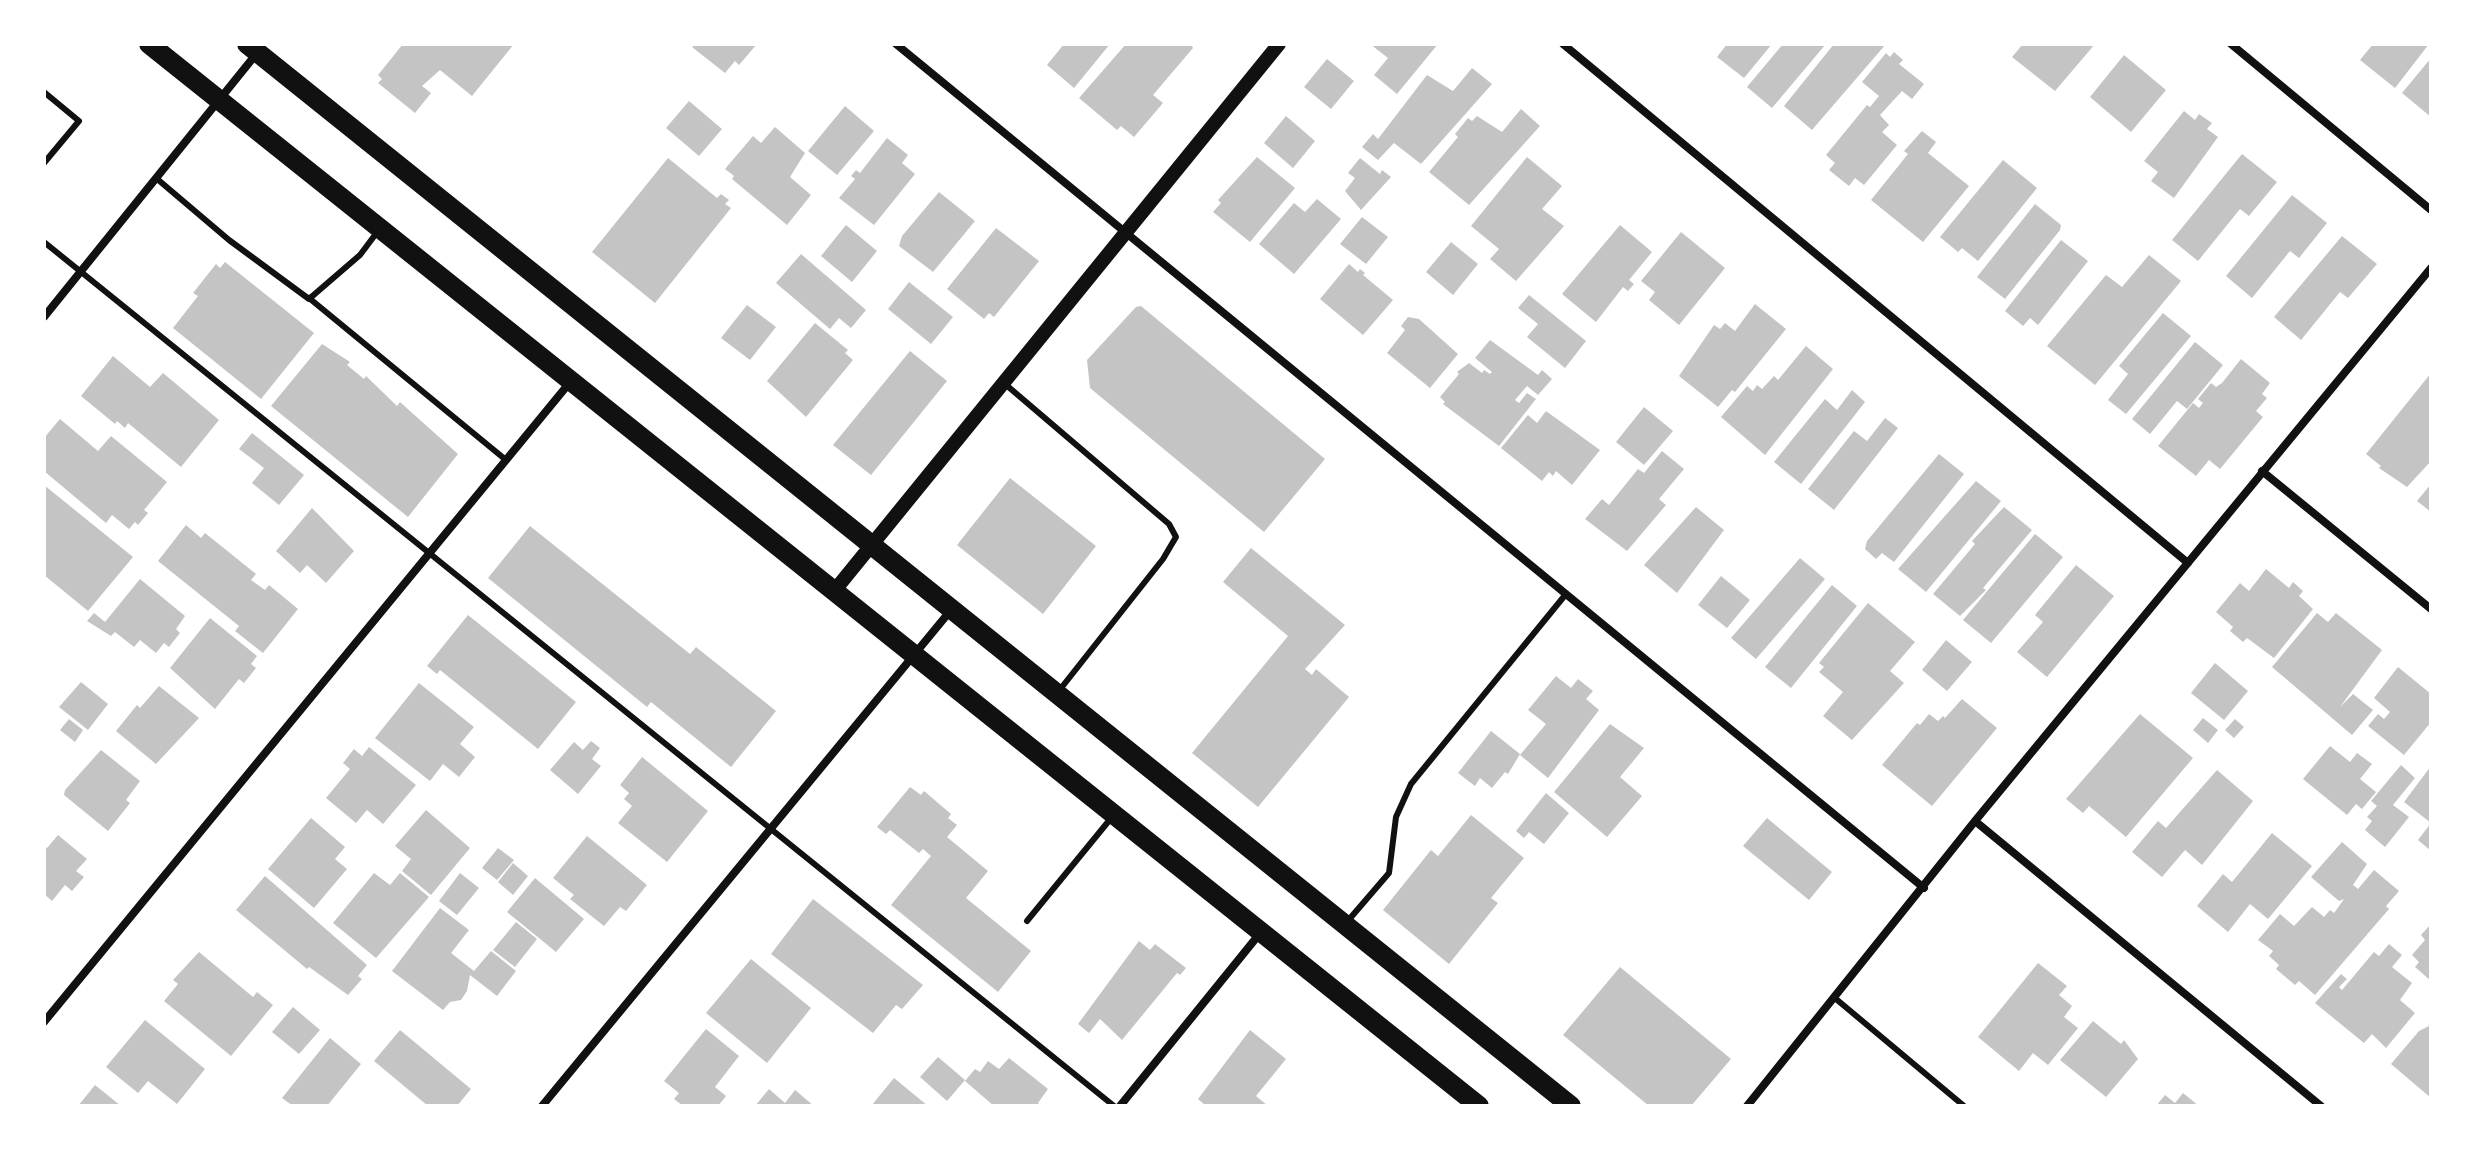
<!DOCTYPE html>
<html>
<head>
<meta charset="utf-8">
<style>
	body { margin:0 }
	#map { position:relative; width:2475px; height:1150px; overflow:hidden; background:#fff; font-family:"Fira Sans Condensed",sans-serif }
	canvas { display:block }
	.frame { position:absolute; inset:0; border:46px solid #fff; pointer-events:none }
</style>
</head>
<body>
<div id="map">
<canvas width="2475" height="1150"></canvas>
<div class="frame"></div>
</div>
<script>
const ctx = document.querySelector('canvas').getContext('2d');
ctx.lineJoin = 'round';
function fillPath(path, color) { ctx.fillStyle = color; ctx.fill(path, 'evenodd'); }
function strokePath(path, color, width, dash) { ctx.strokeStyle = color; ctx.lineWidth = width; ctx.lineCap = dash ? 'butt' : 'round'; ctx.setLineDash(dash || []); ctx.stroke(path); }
fillPath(new Path2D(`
	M403,44h111l-42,52 -32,-26 -18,16 9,7 -16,20 -37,-30 4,-4 -4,-4z
	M695,44h62l-18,21 -4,-4 -10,12 -33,-26z
	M1064,44h46l-36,44 -27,-23z
	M1126,44h65l2,4 -40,47 10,8 -29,34 -13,-11 -4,4 -38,-32z
	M1370,44h68l-41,50 -23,-19 14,-17z
	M1727,44h45l-28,34 -27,-21z
	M1783,44h43l-54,64 -25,-21z
	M1834,44h52l-74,86 -28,-24z
	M2023,44h72l-40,47 -43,-34z
	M2373,44h56l-34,44 -35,-28z
	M1894,52l9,8 -4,4 25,20 -12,15 -10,-8 -22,24 9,10 -7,7 15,13 -33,40 -9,-7 -6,8 -20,-16 6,-7 -9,-8 41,-50 3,2 9,-11 -17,-14 24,-29 4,4z
	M2124,55l42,35 -35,42 -41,-35z
	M2431,58v59l-29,-24z
	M1327,59l27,22 -23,28 -27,-22z
	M1472,68l20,16 -71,80 -27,-21 -16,17 -16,-13 11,-13 5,5 49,-64 26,16z
	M689,101l33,28 -23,27 -33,-28z
	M845,106l29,25 -37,44 -29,-24z
	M1521,109l19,17 -71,79 -40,-33 29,-35 -3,-3 13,-16 4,3 5,-5 25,16z
	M2184,111l11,9 4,-6 13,9 -5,6 11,8 -44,61 -23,-17 7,-9 -14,-11z
	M1286,116l29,25 -22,27 -29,-25z
	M775,127l30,26 -15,24 21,18 -24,30 -55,-46 2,-3 -9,-7 28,-33 8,7z
	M1922,131l14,11 -8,11 41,33 -46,56 -52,-42 37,-46 -4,-3z
	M887,138l21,17 -6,8 13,11 -41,51 -35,-27 16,-19 -4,-3 5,-6 4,3z
	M2242,154l35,28 -28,34 -9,-7 -42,52 -26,-21z
	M1257,157l38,31 -45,54 -37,-30 8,-9 -3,-3z
	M1527,157l35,29 -20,23 22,17 -48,55 -26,-22 9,-10 -28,-23z
	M668,158l49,40 4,-4 8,6 -4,4 6,4 -76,95 -63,-51z
	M1360,158l20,16 2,-4 9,7 -30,33 -16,-19 10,-13 -7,-5z
	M2003,160l34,28 -59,73 -16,-13 -4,4 -18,-15z
	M939,192l36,29 -42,51 -34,-26 3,-10z
	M2292,195l35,28 -28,35 -9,-7 -38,47 -26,-22z
	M1317,199l24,20 -47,55 -35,-30 35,-41 11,9z
	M2035,204l26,21 -1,5 -55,69 -28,-22z
	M1362,217l26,20 -22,27 -26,-20z
	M846,225l31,26 -25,31 -31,-26z
	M1620,225l32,27 -23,28 5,4 -6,7 -5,-4 -27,35 -34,-28z
	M996,228l43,33 -45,56 -5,-4 -5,6 -37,-30z
	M1681,232l44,36 -46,57 -30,-25 6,-8 -14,-11z
	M2342,236l35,28 -29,34 -8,-6 -39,48 -27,-23z
	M2061,240l27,21 -50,64 -8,-7 -7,8 -18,-15z
	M1451,242l27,22 -25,31 -27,-23z
	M801,254l65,56 -15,18 -12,-10 -9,11 -54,-46z
	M2149,255l32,26 -86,104 -48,-39 59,-71 16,12z
	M225,262l89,71 -53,66 -88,-71 25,-32 -5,-3 23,-29 4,4z
	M1349,264l9,8 2,-3 5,4 -2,2 30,25 -30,35 -43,-36z
	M909,282l44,35 -22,27 -43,-35z
	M1529,295l57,46 -21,27 -38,-31 11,-13 -20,-16z
	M1755,304l31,25 -51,63 -3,-2 -14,17 -39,-31 35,-51 6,4 5,-6 10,8z
	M747,305l29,22 -26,33 -29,-22z
	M1141,306l184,153 -61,73 -174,-144 -3,-28 49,-53z
	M2163,313l28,23 -65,78 -18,-14 20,-26 -9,-8z
	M1408,317l11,2 39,35 -28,34 -43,-35 18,-23 -4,-4z
	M815,323l33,27 -3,3 8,7 -47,57 -39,-36z
	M1490,340l48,35 4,-5 10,9 -14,16 -11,-9 -12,14 4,3 8,-10 9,6 -37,47 -56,-42 2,-2 -5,-5 19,-23 -2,-2 12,-9 13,10 2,-3 6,4 2,-2 -17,-14z
	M2195,342l28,23 -36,44 -10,-8 -27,33 -18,-15z
	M322,344l28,18 -3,3 17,14 2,-3 31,30 3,-4 58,52 -50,63 -137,-111z
	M1806,346l27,23 -68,86 -44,-38 26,-31 6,5 4,-6 5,4 12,-13 4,4z
	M910,351l37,30 -76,94 -38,-30z
	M113,356l37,31 13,-14 56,47 -38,47 -53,-44 -3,5 -8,-7 -2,3 -34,-28z
	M2241,359l29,24 -8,11 5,4 -11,13 7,6 -43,52 -11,-9 -13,16 -38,-30 35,-43 6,5 4,-5 -5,-4 13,-16 5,4 6,-4z
	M2431,373v88l-24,26 -28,-19 2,-2 -15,-12z
	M1852,390l13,12 -64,82 -27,-22 51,-63 12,11z
	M1644,407l29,24 -29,34 -28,-23z
	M1546,411l54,39 -28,35 -16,-14 -3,5 -4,-4 -7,9 -41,-33 27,-33 9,8z
	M1885,418l13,10 -64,82 -26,-21 46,-58 13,10z
	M60,419l38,32 13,-15 56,46 -23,28 4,3 -10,12 -3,-3 -6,7 -17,-14 -6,8 -62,-52v-33z
	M252,433l52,42 -25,30 -27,-22 12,-15 -25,-19z
	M1662,451l22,18 -25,30 7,6 -39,46 -42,-32 17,-20 7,6 29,-36 6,4z
	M1939,454l25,20 -70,88 -12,-9 -6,6 -11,-10 2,-8z
	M1010,478l86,68 -53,68 -86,-69z
	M1976,481l25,20 -75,91 -28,-23z
	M2431,484v28l-14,-11z
	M44,485l89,72 -45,54 -44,-36z
	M1696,507l28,23 -47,63 -33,-28z
	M2004,507l28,23 -49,58 3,2 -26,26 -27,-22 42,-50 -3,-3z
	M312,508l42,43 -28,32 -19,-18 -7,8 -24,-22z
	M186,525l15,13 4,-5 51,41 -5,6 14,10 4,-5 29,24 -35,44 -28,-22 4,-5 -81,-65z
	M530,526l160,128 6,-7 80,64 -45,56 -80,-65 -4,5 -159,-129z
	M2035,534l28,23 -72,86 -28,-23z
	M1251,548l94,77 -40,44 7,6 4,-6 33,28 -91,110 -66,-54 96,-117 -65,-54z
	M1800,558l25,21 -69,80 -25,-21z
	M2076,565l38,31 -67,81 -30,-25 26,-30 -8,-7z
	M2266,569l23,19 4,-6 10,9 -4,5 14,13 -39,49 -27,-20 -4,4 -13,-11 3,-4 -17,-15 24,-29 9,8z
	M1721,576l29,24 -23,28 -29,-23z
	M140,579l45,37 -9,13 4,4 -11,14 -5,-4 -8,10 -16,-13 -6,7 -19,-15 -4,4 -24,-15 7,-8 11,9z
	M1832,585l25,21 -66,82 -26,-21z
	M1868,603l47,39 -25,29 14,12 -52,57 -29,-24 20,-24 -24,-20 5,-5 -5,-4z
	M2317,613l11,9 8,-9 46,37 -42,57 13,-13 20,16 -21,25 -80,-68z
	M468,615l108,87 -38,47 -98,-79 -3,4 -10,-8z
	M210,618l47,38 -6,8 5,4 -12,15 -5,-4 -24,30 -45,-41z
	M1946,640l26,22 -25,29 -25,-21z
	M2215,663l33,28 -24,29 -33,-27z
	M2398,667l33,27v28l-27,33 -36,-29 10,-12 6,5 6,-7 -16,-14z
	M1556,676l15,12 7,-9 15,12 -7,8 13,11 -51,68 -28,-23 26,-31 -18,-14z
	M81,682l27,22 -20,26 -29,-23z
	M419,683l55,44 -14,17 15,13 -16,20 -16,-13 -13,17 -55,-43z
	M159,686l40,32 -43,46 -40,-33 21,-26 3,3z
	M1962,699l35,29 -65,78 -50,-41 35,-42 3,2 9,-11 9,7 5,-5 2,2z
	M2140,714l53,44 -67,79 -37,-31 -6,7 -17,-14z
	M2203,718l15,12 -10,13 -15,-13z
	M69,719l14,11 -8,12 -15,-12z
	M2235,719l9,8 -10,11 -9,-8z
	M1610,724l34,24 -24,29 22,19 -35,41 -53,-45z
	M1491,731l29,23 -12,20 -3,-2 -13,16 -12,-10 -5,8 -17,-13z
	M591,741l9,7 -8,11 9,7 -23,28 -28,-24 24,-28 9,8z
	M2330,746l20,16 7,-9 15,11 -12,15 16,13 -14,17 -6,-5 -9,11 -44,-36z
	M369,747l47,38 -33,39 -16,-14 -11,13 -30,-25 24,-29 -7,-6 11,-14 8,7z
	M101,750l39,31 -14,19 4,3 -22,28 -44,-36 1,-5z
	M642,757l66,54 -41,51 -49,-39 14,-17 -8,-7 5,-6 -9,-8z
	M2401,765l14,13 -22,27 16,12 -24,30 -20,-17 7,-9 -5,-4 10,-11 -6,-5z
	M2431,766v85l-13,-11 13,-17 -27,-21z
	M2217,770l36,31 -51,64 -17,-15 -23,27 -30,-25 26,-31 8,7z
	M910,787l11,8 3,-4 27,23 -3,4 9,7 -10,12 41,34 -22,27 65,53 -33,41 -107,-87 40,-49 -8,-7 -4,4 -29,-23 -4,4 -9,-7z
	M1546,793l23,20 -25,31 -15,-12 -5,6 -8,-7z
	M426,810l44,38 -39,47 -29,-24 9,-12 -16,-13z
	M1471,815l53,43 -33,40 7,5 -49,61 -66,-54 48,-60 7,6z
	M311,818l34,29 -10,12 12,10 -33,39 -46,-39z
	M1767,818l65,54 -23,28 -66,-54z
	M2272,833l40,33 -44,53 -18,-15 -22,28 -31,-26 26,-32 9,8z
	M58,835l29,24 -11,12 8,6 -12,14 -7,-6 -13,16 -8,-7v-48l3,2z
	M587,836l60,49 -21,26 -6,-4 -16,19 -34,-27 4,-4 -21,-17z
	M2342,842l25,22 -14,21 5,4 16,-19 25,21 -13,15 3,3 -74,86 -16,-14 -4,4 -19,-16 3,-4 -10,-9 4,-5 -15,-11 22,-26 14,12 18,-19 12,10 6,-7 4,3 10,-14 -5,2 -28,-24z
	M498,848l16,12 -17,20 -15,-12z
	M513,863l15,13 -15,19 -15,-13z
	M374,873l16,12 10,-12 29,24 -53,61 -43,-35z
	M460,873l19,15 -22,27 -18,-14z
	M265,876l102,89 -9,11 4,3 -14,16 -39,-28 -2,2 -71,-59z
	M535,878l49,41 -28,33 -49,-40z
	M813,899l110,86 -21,24 -6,-4 -23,28 -102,-79z
	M440,908l29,22 -18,23 23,18 17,-20 25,20 -19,25 -27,-21 -3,16 -6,9 -11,2 -7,8 -51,-39z
	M516,922l21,17 -22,28 -22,-17z
	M2431,924v57l-16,-14 4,-5 -7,-7 13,-15 -4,-5z
	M1139,941l11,9 5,-6 31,24 -6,7 -3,-2 -55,67 -22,-21 -11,14 -11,-9z
	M2389,944l13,11 -10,12 20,16 -12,17 15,13 -29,35 -14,-14 -8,9 -49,-40 26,-29 6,5 -8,8 3,3 32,-38 5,4z
	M199,952l54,45 4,-5 16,13 -42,51 -67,-55 14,-17 -5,-4z
	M751,959l60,49 -44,55 -61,-50z
	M2038,963l29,23 -8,9 13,11 -8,11 14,11 -30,37 -15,-12 -14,18 -41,-34z
	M1620,967l111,92 -40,47h-42l-86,-71z
	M293,1007l27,23 -21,24 -27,-22z
	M145,1020l60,49 -28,35 -29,-23 -10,12 -32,-26z
	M2093,1021l28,23 3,-4 14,19 -32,38 -46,-37z
	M2431,1025v73l-40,-34 28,-33z
	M706,1029l33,27 -24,31 11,9 -8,10h-35l-9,-7 5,-6 -15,-12z
	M400,1030l71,59 -14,17h-29l-54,-45z
	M1250,1030l36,29 -30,37 12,10h-62l-8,-7z
	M330,1038l31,26 -34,42h-34l-11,-8z
	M938,1057l27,23 -18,21 -27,-24z
	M1009,1058l39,31 -10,14 4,3h-48l-29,-25 10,-12 5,3 8,-11 11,8z
	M894,1078l34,28h-57z
	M95,1085l26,21h-43z
	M769,1089l16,14 10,-13 19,16h-59z
	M2183,1093l16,13h-43l9,-11 10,8z`), '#c4c4c4');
strokePath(new Path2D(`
	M44,92l35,29 -35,42
	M156,178l73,62 80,59 51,-44 18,-24
	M44,242l1070,864
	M309,298l197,162
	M1005,384l164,140 7,13 -13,22 -105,133
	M1027,921l85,-104
	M1346,923l43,-50 7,-56 15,-33 155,-190
	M1836,999l128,107`), '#111', 6);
strokePath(new Path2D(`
	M896,44l1028,844
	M1563,44l625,519
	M2231,44l200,166
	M44,317l213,-264
	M2262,471l169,138
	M1975,821l346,285
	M44,1022l527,-641
	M542,1106l409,-496
	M1120,1106l141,-174
	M1747,1106l228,-285 456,-553`), '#111', 8);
strokePath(new Path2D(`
	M835,590l444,-546`), '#111', 14);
strokePath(new Path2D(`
	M149,44l1330,1062
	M247,44l1324,1062`), '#111', 20);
</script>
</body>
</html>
